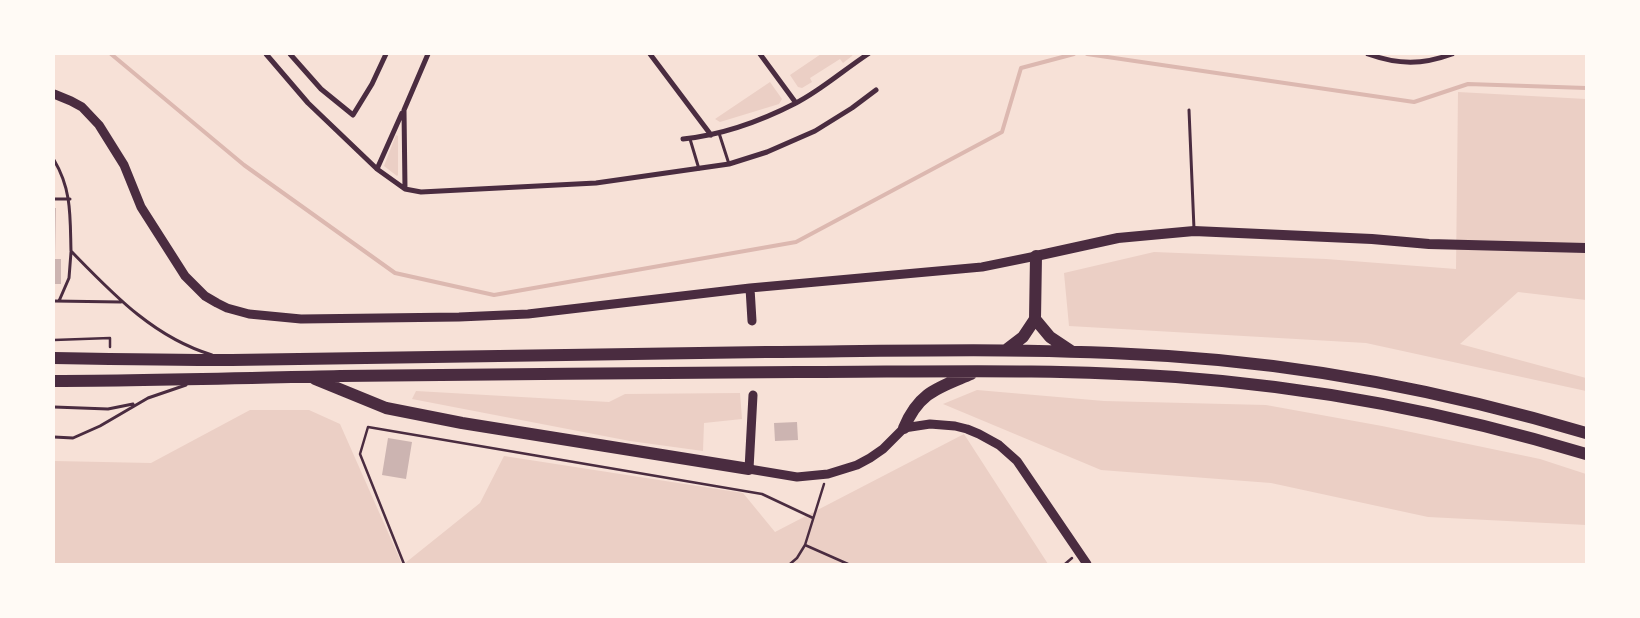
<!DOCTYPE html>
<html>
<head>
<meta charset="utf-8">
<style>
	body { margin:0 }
	#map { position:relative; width:1640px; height:618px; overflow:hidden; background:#f7e1d7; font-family:"Fira Sans",sans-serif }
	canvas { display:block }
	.frame { position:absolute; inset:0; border:55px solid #fffaf5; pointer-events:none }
</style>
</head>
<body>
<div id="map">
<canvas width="1640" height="618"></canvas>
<div class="frame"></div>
</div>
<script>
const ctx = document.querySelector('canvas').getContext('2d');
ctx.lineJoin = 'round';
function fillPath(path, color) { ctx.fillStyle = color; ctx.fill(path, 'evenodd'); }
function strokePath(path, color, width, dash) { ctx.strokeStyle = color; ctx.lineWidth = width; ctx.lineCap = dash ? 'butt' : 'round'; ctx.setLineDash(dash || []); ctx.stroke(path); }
fillPath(new Path2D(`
	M821,54h32l-1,2 -9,7 -3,-4 -30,19 2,4 -10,6 -4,-1 -8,-12z
	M770,82l12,17 -3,5 -59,18 -5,-3z
	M1458,92l128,7v201l-68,-8 -58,52 126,34v13l-220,-48 -297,-17 -5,-53 90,-21 172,7 130,10z
	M396,135l2,1v39l-1,1 -13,-10z
	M977,390l127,11 162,4 116,21 158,33 46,15v51l-158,-8 -157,-34 -170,-13 -158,-66z
	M416,391l193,11 16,-8 115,-1 2,26 -38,4 -1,28 -73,-10 -218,-42z
	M250,410h59l31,14 62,140h-348v-103l97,2z
	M964,434l84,130h-644l76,-61 24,-47 239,37 32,39z`), '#ebcfc5');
strokePath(new Path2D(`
	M111,54l133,111 151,108 99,22 302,-53 206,-110 19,-64 53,-14
	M1087,54l327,48 54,-18 118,4`), '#dcb8b0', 4);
fillPath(new Path2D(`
	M54,208h2l-1,51h6v25h-7z
	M797,422l1,18 -23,1 -1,-18z
	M388,438l24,4 -6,37 -24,-4z`), '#ccb4b1');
strokePath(new Path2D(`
	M54,340l56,-2v9
	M824,484l-19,61 43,19
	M404,564l-44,-110 8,-27 394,67 51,24
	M790,564l7,-6 8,-13
	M1065,564l7,-6`), '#4a2c40', 2.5);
strokePath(new Path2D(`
	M1189,110l5,119
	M719,133l10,31
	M690,139l9,30
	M54,160c18,30 16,57 17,91 42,43 82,86 141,104
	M54,199h16
	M54,301l67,1
	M59,301l10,-23 2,-26
	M54,407l54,2 25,-5
	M54,437l19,1 27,-12 48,-28 38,-13`), '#4a2c40', 3);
strokePath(new Path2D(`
	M266,54l42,49 69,66 28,20 16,3 175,-9 133,-19 38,-12 48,-21 37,-23 24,-18
	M290,54l31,35 32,26 19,-31 14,-30
	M650,54l61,81
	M760,54l36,49
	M1368,54c31,11 54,11 84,0
	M683,139c39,-4 78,-18 113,-36 24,-12 49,-34 72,-49
	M377,169l25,-56
	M405,189l-1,-79 24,-56`), '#4a2c40', 5);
strokePath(new Path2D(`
	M54,94l17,7 11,6 17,18 25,40 17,42 44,69 20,20 12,7 10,5 22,6 52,5 158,-2 69,-3 222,-26 232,-21 54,-11
	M750,288l2,33
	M753,395l-4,74 48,8 31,-3 29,-9 13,-7 13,-9 21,-21 26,-4 25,2 12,3 12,5 20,11 18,16 70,103`), '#4a2c40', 9);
strokePath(new Path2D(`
	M1036,256l82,-18 76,-7 178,8 57,5 157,4`), '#4a2c40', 10);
strokePath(new Path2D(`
	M1035,319l15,18 21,14
	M1006,350l17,-13 12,-18 1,-63
	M54,358c59,1 118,2 178,2 178,-1 356,-7 534,-8 134,-1 268,-5 402,4 140,9 284,37 418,77
	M315,379l71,29 76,15 287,46
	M54,381c95,0 191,-3 286,-5 152,-2 305,-3 457,-4 126,0 253,-4 379,5 138,10 278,37 410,77
	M904,428c15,-36 34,-40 67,-54`), '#4a2c40', 12);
</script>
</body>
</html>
